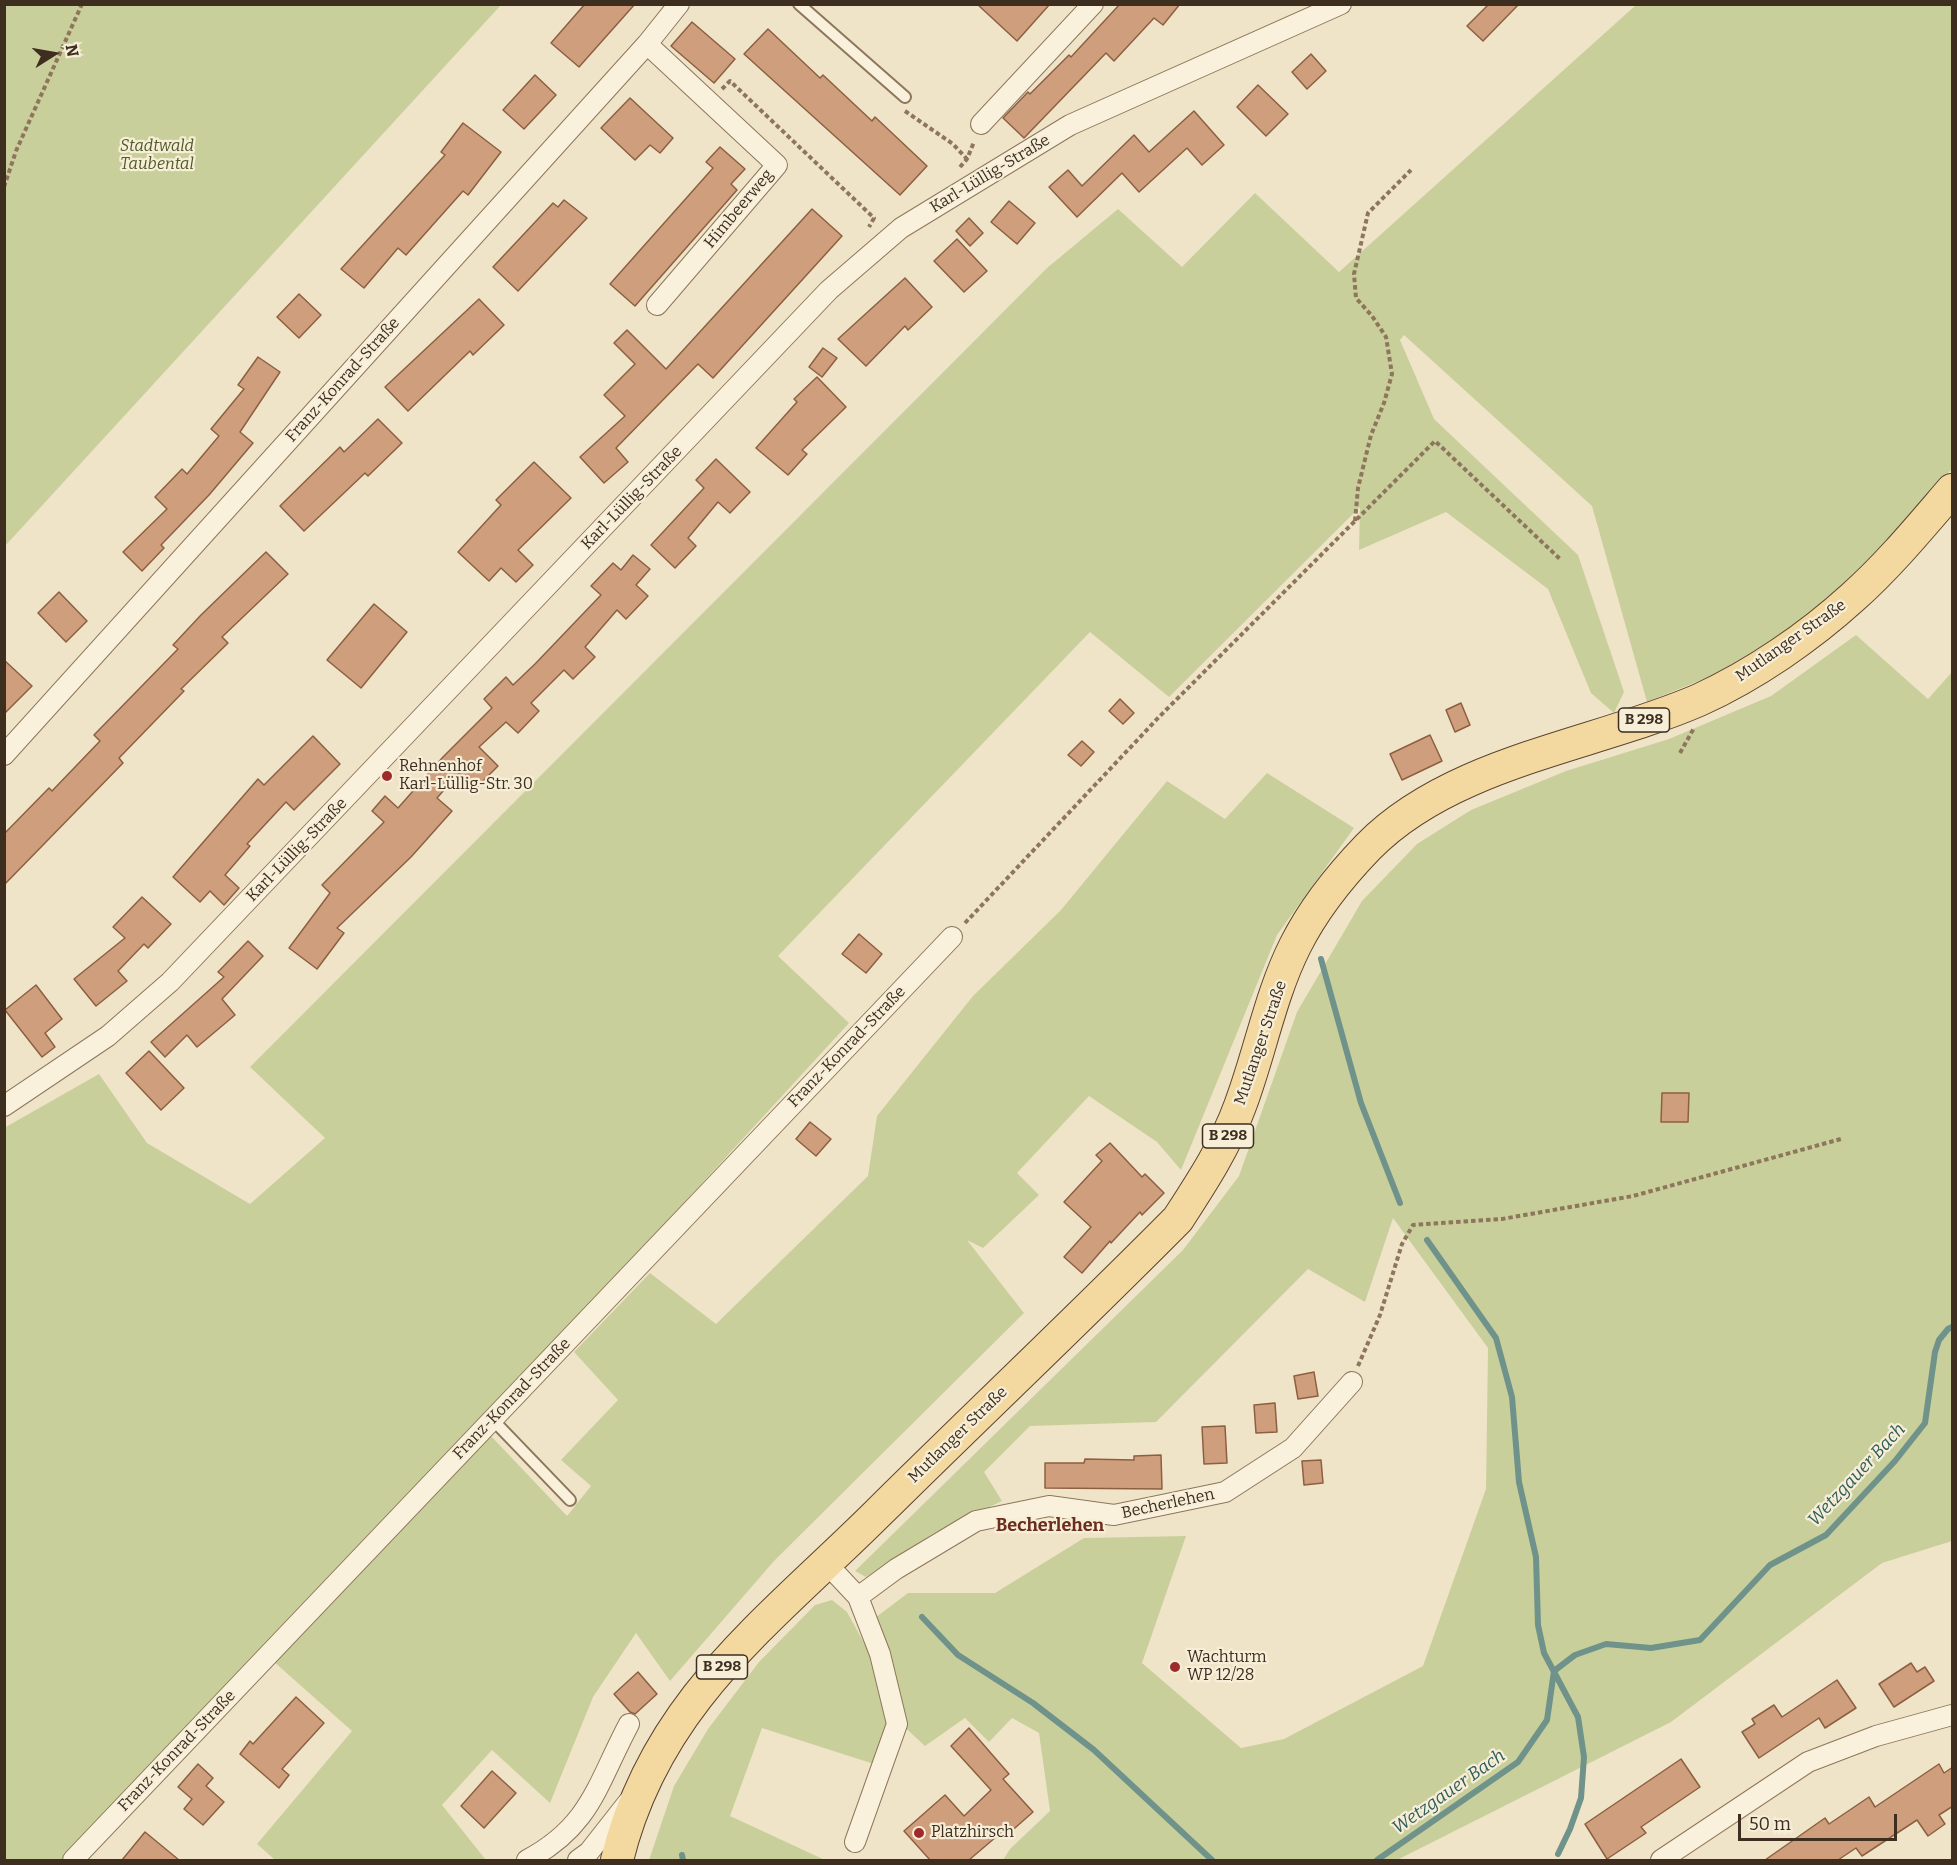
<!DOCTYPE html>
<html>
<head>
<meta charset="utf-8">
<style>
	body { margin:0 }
	#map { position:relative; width:1957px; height:1865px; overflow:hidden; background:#f0e4c8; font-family:Bitter,serif }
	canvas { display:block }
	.frame { position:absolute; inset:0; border:6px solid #3d2e20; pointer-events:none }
	.north { position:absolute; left:24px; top:24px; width:60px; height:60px; -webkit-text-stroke:4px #f7eed8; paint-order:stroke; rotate:79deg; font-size:16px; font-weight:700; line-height:24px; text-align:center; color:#3d2e20 }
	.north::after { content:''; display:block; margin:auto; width:21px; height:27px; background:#3d2e20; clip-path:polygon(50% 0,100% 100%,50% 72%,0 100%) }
	.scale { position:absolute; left:1738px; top:1814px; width:159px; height:27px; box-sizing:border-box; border:3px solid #3d2e20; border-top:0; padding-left:8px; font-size:18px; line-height:21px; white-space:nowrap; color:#3d2e20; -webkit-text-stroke:4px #f7eed8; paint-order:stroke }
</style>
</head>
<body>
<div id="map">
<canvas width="1957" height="1865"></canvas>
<div class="frame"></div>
<div class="north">N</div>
<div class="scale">50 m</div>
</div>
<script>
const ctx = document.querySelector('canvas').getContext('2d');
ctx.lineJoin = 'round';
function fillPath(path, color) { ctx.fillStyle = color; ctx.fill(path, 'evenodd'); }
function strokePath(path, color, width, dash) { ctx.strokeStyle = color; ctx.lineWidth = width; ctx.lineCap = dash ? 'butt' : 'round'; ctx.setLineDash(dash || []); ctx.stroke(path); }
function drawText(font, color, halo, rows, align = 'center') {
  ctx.font = font + ' Bitter,serif'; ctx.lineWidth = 4.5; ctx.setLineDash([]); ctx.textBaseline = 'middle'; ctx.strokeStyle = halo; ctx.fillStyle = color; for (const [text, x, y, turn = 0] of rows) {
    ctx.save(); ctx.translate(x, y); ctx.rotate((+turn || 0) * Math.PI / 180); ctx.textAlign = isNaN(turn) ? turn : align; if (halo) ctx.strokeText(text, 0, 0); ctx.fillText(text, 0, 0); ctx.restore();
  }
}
fillPath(new Path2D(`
	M5,4l496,1 -496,541 -1,-541z
	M1636,5h316v464l-110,121 -60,45 -64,38 -71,29 -55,-196 -188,-171 -4,5 34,79 144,136 46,137 -10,21 -23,-20 -43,-104 -102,-77 -87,38 1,-43 -191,190 -79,-65 -312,324 71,67 -300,327 -476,510h-68l-1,-732 95,-54 48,69 103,61 75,-66 -75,-71 797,-799 71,-59 64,58 73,-74 84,79z
	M1856,635l72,64 24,-27v869l-70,22 -211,159 -274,138h-394l7,-11 40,-38 -11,-78 -27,-15 -23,24 -24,-24 -40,28 -28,-26 -22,-102 33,-25h87l89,-55 102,-2 -44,127 99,85 43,-9 139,-73 63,-177 2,-141 -95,-130 -28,84 -57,-33 -152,153 -126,4 -46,46 18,29 -68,32 -68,44 -11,-6 328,-321 56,-74 58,-164 65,-111 55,-57 54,-34 95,-39 103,-32 102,-43z
	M1267,773l87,55 -77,107 -96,235 -24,-28 -68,-46 -72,77 22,22 -56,53 -16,-8 57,73 -250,248 -104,120 -34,-48 -43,64 -43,106 -58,-53 -50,55 44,55h-211l-18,-16 95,-113 -79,-70 217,-226 77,81 24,-30 -30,-26 57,-60 -44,-48 76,-79 66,51 152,-148 9,-60 96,-120 88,-86 106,-129 58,38z
	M832,1600l15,12 23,42 19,54 -4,32 -8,25 -115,-37 -32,88 95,44h-176l25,-74 34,-57 51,-67 56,-57z`), '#c9cf9b');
strokePath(new Path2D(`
	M1321,959l40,144 39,100
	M1427,1240l69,98 16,59 7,85 17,75 2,68 6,28 34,64 6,40 -3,41 -11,31 -12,25
	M922,1617l36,38 75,48 61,47 118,110
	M682,1855l1,5
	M1377,1860l141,-98 29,-42 7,-49 21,-16 31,-11 45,4 49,-8 70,-75 56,-30 69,-74 30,-38 10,-71 4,-12 9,-11 4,-2`), '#6f938a', 6);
const building = new Path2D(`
	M585,4h50l-56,63 -28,-24z
	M977,4h73l-33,37z
	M1120,4h60l-17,21 -9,-7 -40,43 -8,-8 -82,85 -21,-20 25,-26 2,2 39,-39 2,2z
	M1489,4h30l-36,37 -16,-15z
	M692,22l43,37 -21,24 -43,-37z
	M768,29l52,49 3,-3 49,46 3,-4 52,49 -27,29 -156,-141z
	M1311,54l15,17 -19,18 -15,-17z
	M535,75l21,20 -32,34 -21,-19z
	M1258,85l30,29 -22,22 -29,-29z
	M630,98l43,40 -13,15 -10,-8 -15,15 -34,-32z
	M1194,111l30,34 -22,20 -15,-17 -48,44 -17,-19 -45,44 -28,-30 19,-17 14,16 52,-51 15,17z
	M463,123l38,29 -33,43 -5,-4 -57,64 -8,-7 -34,40 -23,-19 104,-114 -4,-3z
	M720,147l25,22 -14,15 6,6 -102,116 -25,-22 103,-116 -7,-6z
	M564,200l23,18 -69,73 -25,-24 60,-64 5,4z
	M1009,201l26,22 -18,21 -26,-22z
	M812,209l30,27 -129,142 -15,-14 -82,84 12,14 -24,21 -24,-26 45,-41 -21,-21 31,-31 -21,-21 13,-13 39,39z
	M969,218l14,15 -13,13 -14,-15z
	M957,239l30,32 -23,21 -30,-31z
	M905,278l27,29 -24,23 -3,-4 -39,40 -28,-27z
	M299,294l22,21 -22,23 -22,-21z
	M479,299l25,26 -31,30 -3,-4 -62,60 -23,-24z
	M823,348l14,10 -15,19 -13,-10z
	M258,357l22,15 -40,60 13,11 -44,52 -48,50 3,3 -22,23 -19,-19 44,-43 -12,-12 27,-28 5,5 32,-38 -8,-7 33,-40 -6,-4z
	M817,377l29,30 -44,43 5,4 -19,21 -32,-27 41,-46 -3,-3z
	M378,419l24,24 -34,33 -3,-3 -61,58 -24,-25 60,-59 4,5z
	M716,459l34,33 -20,21 -12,-11 -30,36 8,8 -21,22 -24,-23 53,-57 -8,-8z
	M534,462l37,36 -53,52 15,15 -17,17 -15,-14 -12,13 -31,-29 43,-47 -5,-5z
	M266,552l22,22 -66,63 6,6 -47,46 3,2 -65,67 4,5 -119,122v-51l45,-46 3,3 48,-50 -6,-6 84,-86 -5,-4 28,-30z
	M633,555l17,14 -14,16 12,11 -22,23 -9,-9 -32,37 10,10 -22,22 -9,-9 -33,33 8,8 -21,22 -12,-11 -27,25 19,19 -23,23 -16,-16 -22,25 15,13 -41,46 -74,71 7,5 -27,36 -28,-21 41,-55 -8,-8 62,-63 -12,-11 13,-15 13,12 45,-51 49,-49 -8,-9 22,-22 7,8 22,-21 66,-69 -10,-9 22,-23 8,7z
	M59,592l28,29 -21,21 -28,-29z
	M374,604l33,28 -46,56 -34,-28z
	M4,660l28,26 -28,28z
	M1120,699l14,14 -11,11 -14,-13z
	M1461,703l9,22 -15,7 -9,-22z
	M1430,735l12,26 -40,19 -12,-26z
	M313,736l27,28 -46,46 -8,-8 -39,42 3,2 -25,29 14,13 -15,17 -14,-14 -10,11 -27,-25 85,-98 6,6z
	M1082,741l12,11 -13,14 -13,-11z
	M142,897l29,27 -23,24 -4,-4 -26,27 9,10 -31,25 -22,-27 51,-41 -12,-11z
	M859,934l23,20 -16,19 -24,-19z
	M248,941l15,15 -41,43 13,16 -38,32 -10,-12 -22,22 -14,-15 73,-65 -6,-5z
	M36,985l26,34 -17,14 10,14 -13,10 -37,-47z
	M149,1051l35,37 -23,22 -35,-37z
	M1662,1093h27l-1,29h-27z
	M810,1122l21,17 -15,17 -20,-17z
	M1110,1143l32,34 3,-3 19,19 -22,22 -2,-3 -29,31 -1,-2 -28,32 -18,-16 27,-30 -27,-25 38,-41 -6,-6z
	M1314,1372l4,24 -20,3 -4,-23z
	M1275,1403l2,29 -21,1 -2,-28z
	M1225,1426l2,37 -23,1 -2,-37z
	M1161,1455l1,34 -117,-1v-25h39l1,-4 49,1v-4z
	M1321,1460l2,23 -19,2 -2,-24z
	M1911,1663l6,9 8,-5 9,14 -40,26 -15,-23z
	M638,1672l19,22 -22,20 -5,-2 -16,-18z
	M1837,1680l19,28 -31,20 -6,-10 -60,40 -17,-26 13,-8 -3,-5 22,-14 8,12z
	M296,1697l28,26 -42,46 7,6 -10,13 -39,-34 10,-13 3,3z
	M969,1728l40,46 -6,5 30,33 -26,23 -4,-4 -34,29h-39l-26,-29 41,-36 19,21 27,-26 -40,-44z
	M1681,1759l19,28 -59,40 5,6 -39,26 -22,-35z
	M198,1764l15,14 -7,8 18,16 -21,23 -19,-16 8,-10 -14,-12z
	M1939,1764l5,9 9,-6v39l-14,9 6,9 -17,12 -11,-16 -55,36 -6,-8 -18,12h-73l60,-42 4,6 40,-27 6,10z
	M492,1771l24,22 -32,35 -23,-22z
	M145,1832l34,28h-57z`);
fillPath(building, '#cf9f7d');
strokePath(building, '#8d5f41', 1.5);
const lane = new Path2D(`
	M799,4l106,93
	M493,1420l77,80`);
const street = new Path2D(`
	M647,44l130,121 -120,140
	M981,124l112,-120
	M4,755l643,-711 32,-40
	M4,1106l104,-70 62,-54 659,-692 72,-62 169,-103 271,-121
	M827,1564l31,33 22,57 17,70 -42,118
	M858,1597l38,-28 80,-48 73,-15 65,9 111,-23 68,-44 59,-66
	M73,1860l879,-923
	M527,1860c64,-34 70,-76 102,-136
	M578,1860l11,-8 40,-51
	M1661,1860l147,-98 68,-26 76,-21`);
const primary = new Path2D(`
	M617,1860c38,-157 151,-238 260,-346 100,-99 202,-195 301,-295 24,-37 47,-72 62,-113 20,-53 30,-110 55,-160 18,-36 45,-70 73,-99 83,-85 225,-101 331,-147 55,-25 110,-63 154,-103 36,-32 68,-71 99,-107`);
strokePath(lane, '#8d765c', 14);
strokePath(street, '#8d765c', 22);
strokePath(primary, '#5b4430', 34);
strokePath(new Path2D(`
	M722,89l8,-8 144,137 -5,9
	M905,111l48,33 14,15
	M960,167l7,-8 7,-17
	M4,187l12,-36 66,-147
	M1355,521l3,-33 13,-53 13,-32 8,-29 -6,-37 -14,-21 -16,-18 -2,-24 14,-61 43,-43
	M1680,753l14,-25
	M965,923l194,-206 276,-276 125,118
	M1358,1366l22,-51 22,-71 11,-19 89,-6 131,-23 208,-57`), '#8d765c', 4, [4.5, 3]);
strokePath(lane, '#faf1dc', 10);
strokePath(street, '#faf1dc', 20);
strokePath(primary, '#f3d9a0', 32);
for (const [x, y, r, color] of [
	[387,776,6,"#9e2a2b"],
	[1175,1667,6,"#9e2a2b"],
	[919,1833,6,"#9e2a2b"]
]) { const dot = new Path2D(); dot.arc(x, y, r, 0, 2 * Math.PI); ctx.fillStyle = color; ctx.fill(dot); strokePath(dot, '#f7eed8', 2); }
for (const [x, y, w] of [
	[1644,720,51],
	[1228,1136,51],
	[722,1667,51]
]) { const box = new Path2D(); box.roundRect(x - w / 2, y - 12, w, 24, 4.5); ctx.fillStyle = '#f7eed8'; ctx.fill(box); strokePath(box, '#3d2e20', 1.5); }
drawText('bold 15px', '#3d2e20', null, [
	["B 298",1644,720],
	["B 298",1228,1136],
	["B 298",722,1667]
]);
drawText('italic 16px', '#4d5a26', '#f7eed8', [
	["Stadtwald",157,147],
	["Taubental",157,165]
]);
drawText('16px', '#3d2e20', '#f7eed8', [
	["Karl-Lüllig-Straße",990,174,-31],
	["Himbeerweg",739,209,-50],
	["Franz-Konrad-Straße",343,380,-48],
	["Karl-Lüllig-Straße",632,498,-46],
	["Mutlanger Straße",1791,641,-35],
	["Karl-Lüllig-Straße",297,850,-46],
	["Mutlanger Straße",1261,1043,-71],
	["Franz-Konrad-Straße",847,1047,-46],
	["Franz-Konrad-Straße",512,1399,-46],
	["Mutlanger Straße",958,1435,-44],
	["Becherlehen",1168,1504,-12],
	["Franz-Konrad-Straße",177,1751,-46]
]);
drawText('16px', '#3d2e20', '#f7eed8', [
	["Rehnenhof",399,767],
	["Karl-Lüllig-Str. 30",399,785],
	["Wachturm",1187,1658],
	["WP 12/28",1187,1676],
	["Platzhirsch",931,1833]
], 'left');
drawText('italic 18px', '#2f5d5a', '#f7eed8', [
	["Wetzgauer Bach",1857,1475,-47],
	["Wetzgauer Bach",1449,1792,-35]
]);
drawText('bold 18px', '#6b2e1e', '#f7eed8', [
	["Becherlehen",1050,1526]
]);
</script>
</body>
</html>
